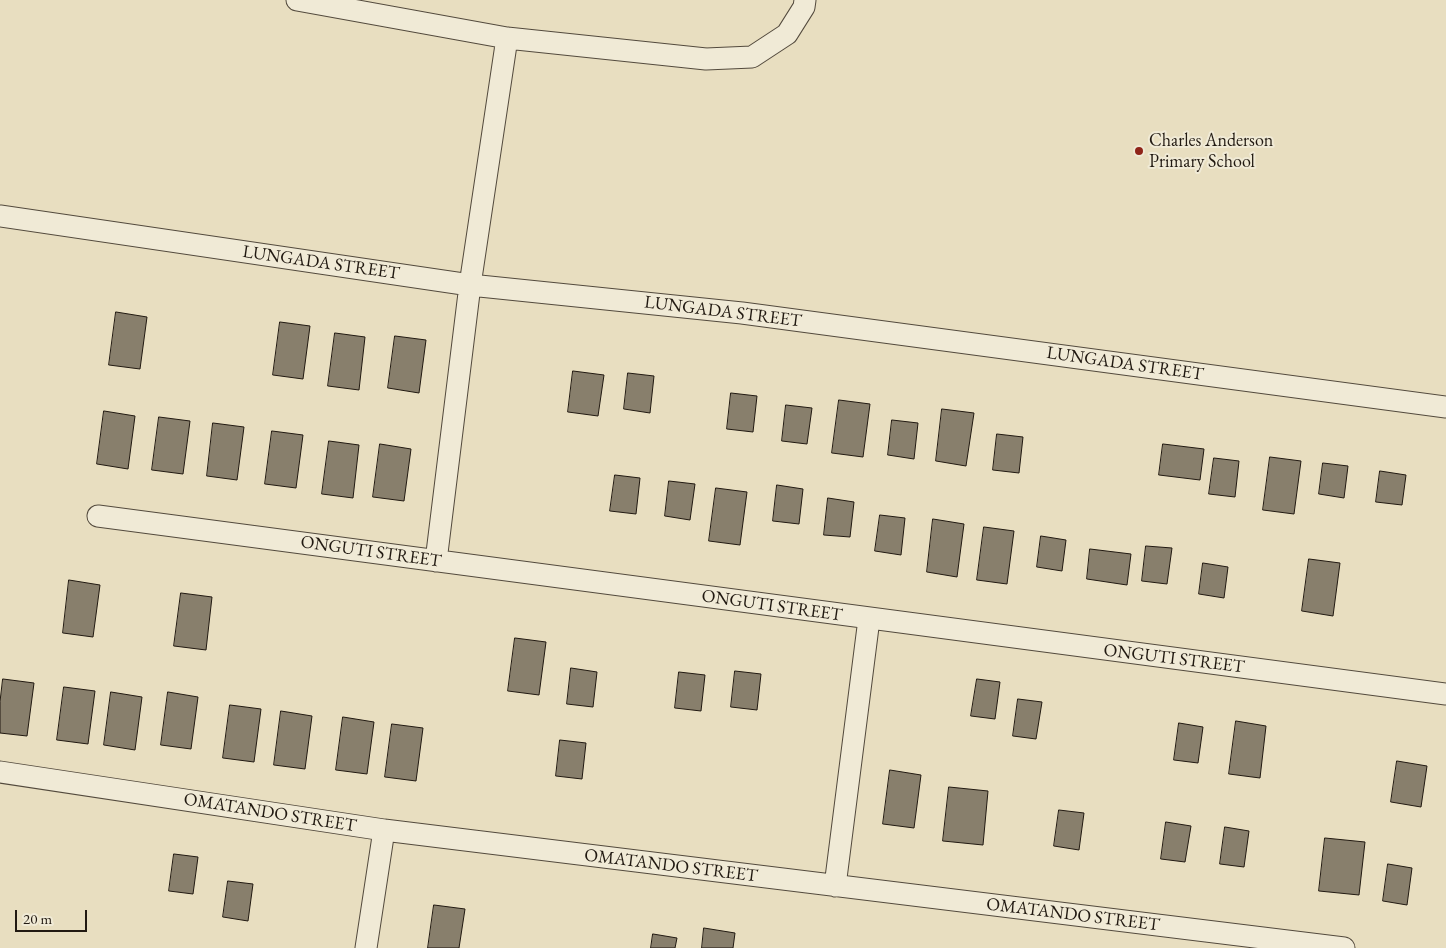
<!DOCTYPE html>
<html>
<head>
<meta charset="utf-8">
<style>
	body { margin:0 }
	#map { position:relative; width:1446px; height:948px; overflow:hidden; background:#e8dec0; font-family:"EB Garamond",serif }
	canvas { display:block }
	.scale { position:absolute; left:15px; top:910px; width:72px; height:22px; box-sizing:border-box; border:2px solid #211911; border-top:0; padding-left:6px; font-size:15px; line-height:18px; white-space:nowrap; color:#211911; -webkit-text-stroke:4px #f0ead6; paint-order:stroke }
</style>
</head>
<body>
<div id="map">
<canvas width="1446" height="948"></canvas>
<div class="scale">20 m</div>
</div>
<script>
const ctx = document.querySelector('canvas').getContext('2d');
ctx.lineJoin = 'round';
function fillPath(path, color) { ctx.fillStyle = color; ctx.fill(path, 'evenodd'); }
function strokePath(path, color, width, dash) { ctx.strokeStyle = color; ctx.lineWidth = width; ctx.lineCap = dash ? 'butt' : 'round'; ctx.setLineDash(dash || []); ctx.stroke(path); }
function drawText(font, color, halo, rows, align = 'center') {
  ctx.font = font + ' "EB Garamond",serif'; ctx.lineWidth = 4; ctx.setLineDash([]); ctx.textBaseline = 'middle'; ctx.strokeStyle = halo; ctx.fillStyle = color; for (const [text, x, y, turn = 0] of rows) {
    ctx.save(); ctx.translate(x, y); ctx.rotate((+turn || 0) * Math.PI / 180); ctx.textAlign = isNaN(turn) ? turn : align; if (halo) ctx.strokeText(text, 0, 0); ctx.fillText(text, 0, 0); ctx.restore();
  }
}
const building = new Path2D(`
	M116,312l31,5 -7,52 -31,-4z
	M280,322l30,4 -7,53 -30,-4z
	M335,333l30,4 -6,53 -31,-4z
	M395,336l31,4 -7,53 -31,-5z
	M573,371l31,4 -6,41 -30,-4z
	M628,373l26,3 -4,37 -26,-4z
	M731,393l26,3 -4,36 -26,-3z
	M839,400l31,4 -7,53 -31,-4z
	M786,405l26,3 -5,36 -25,-3z
	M942,409l32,4 -8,53 -30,-5z
	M104,411l31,5 -7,53 -31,-5z
	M159,417l31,4 -7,53 -31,-4z
	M892,420l26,3 -4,36 -26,-4z
	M213,423l31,4 -7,53 -30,-4z
	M272,431l31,4 -7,53 -31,-4z
	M997,434l26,3 -4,36 -26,-3z
	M329,441l30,4 -6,53 -31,-4z
	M380,444l31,5 -7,52 -31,-4z
	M1163,444l41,5 -4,31 -41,-5z
	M1270,457l31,4 -7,53 -31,-4z
	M1214,458l25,3 -4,36 -26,-3z
	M1323,463l25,3 -4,32 -25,-4z
	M1380,471l26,4 -4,30 -26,-3z
	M615,475l25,3 -4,36 -26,-3z
	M669,481l26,3 -5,36 -25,-4z
	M777,485l26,4 -4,35 -26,-3z
	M716,488l31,4 -7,53 -31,-4z
	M828,498l26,4 -4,35 -26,-2z
	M880,515l25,3 -4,37 -26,-4z
	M933,519l31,5 -7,53 -30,-5z
	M984,527l30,4 -7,53 -30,-4z
	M1041,536l25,4 -4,31 -25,-4z
	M1146,546l26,2 -5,36 -25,-3z
	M1090,549l41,5 -4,31 -40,-6z
	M1309,559l31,4 -7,53 -31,-5z
	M1203,563l25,4 -4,31 -25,-4z
	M69,580l31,5 -7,52 -30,-4z
	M181,593l31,4 -6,53 -32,-4z
	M515,638l31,4 -7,53 -31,-4z
	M571,668l26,4 -4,35 -26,-3z
	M735,671l26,3 -4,36 -26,-3z
	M679,672l26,3 -4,36 -26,-3z
	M3,679l31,4 -7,53 -27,-3v-31z
	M977,679l23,3 -5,37 -24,-3z
	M64,687l31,4 -7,53 -31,-4z
	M111,692l31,5 -7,53 -31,-5z
	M168,692l30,5 -7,52 -30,-4z
	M1018,699l24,3 -6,37 -23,-3z
	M230,705l31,4 -7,53 -31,-4z
	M281,711l31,5 -7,53 -31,-4z
	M343,717l31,5 -7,52 -31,-4z
	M1236,721l30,5 -6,52 -31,-4z
	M1179,723l24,4 -5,36 -24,-3z
	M392,724l31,4 -7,53 -31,-4z
	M560,740l26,3 -4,36 -26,-3z
	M1397,761l30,5 -6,41 -30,-5z
	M890,770l31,5 -7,53 -31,-4z
	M949,787l39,4 -5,54 -40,-4z
	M1059,810l25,3 -5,37 -25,-4z
	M1166,822l25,4 -6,36 -24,-3z
	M1225,827l24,4 -5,36 -24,-3z
	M1325,838l40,4 -6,53 -40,-4z
	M174,854l24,3 -5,37 -24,-3z
	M1388,864l24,4 -5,37 -24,-4z
	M228,881l25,3 -5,37 -25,-4z
	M434,905l31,4 -6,39h-31z
	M704,928l31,5 -2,15h-31z
	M653,934l24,4 -2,10h-24z`);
fillPath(building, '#887f6c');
strokePath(building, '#211911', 1);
const street = new Path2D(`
	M297,0l210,38 199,21 46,-2 35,-23 17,-27 1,-7
	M0,216l470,69 272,28 704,94
	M98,516l1348,178
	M436,561l34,-276 37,-247
	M0,772l384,58 960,118
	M835,886l34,-267
	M366,948l18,-118`);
strokePath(street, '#534a3d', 23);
strokePath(street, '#f0ead6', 21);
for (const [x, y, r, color] of [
	[1139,151,5,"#8f2418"]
]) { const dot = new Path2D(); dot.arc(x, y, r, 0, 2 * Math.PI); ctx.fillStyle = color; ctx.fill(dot); strokePath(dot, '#f0ead6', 2); }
drawText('18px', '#211911', '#f0ead6', [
	["Charles Anderson",1149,141],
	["Primary School",1149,162]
], 'left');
drawText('18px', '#211911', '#f0ead6', [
	["LUNGADA STREET",321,263,8],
	["LUNGADA STREET",723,312,7],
	["LUNGADA STREET",1125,364,8],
	["ONGUTI STREET",371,552,8],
	["ONGUTI STREET",772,606,8],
	["ONGUTI STREET",1174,659,7],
	["OMATANDO STREET",270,813,9],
	["OMATANDO STREET",671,866,7],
	["OMATANDO STREET",1073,915,7]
]);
</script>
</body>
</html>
